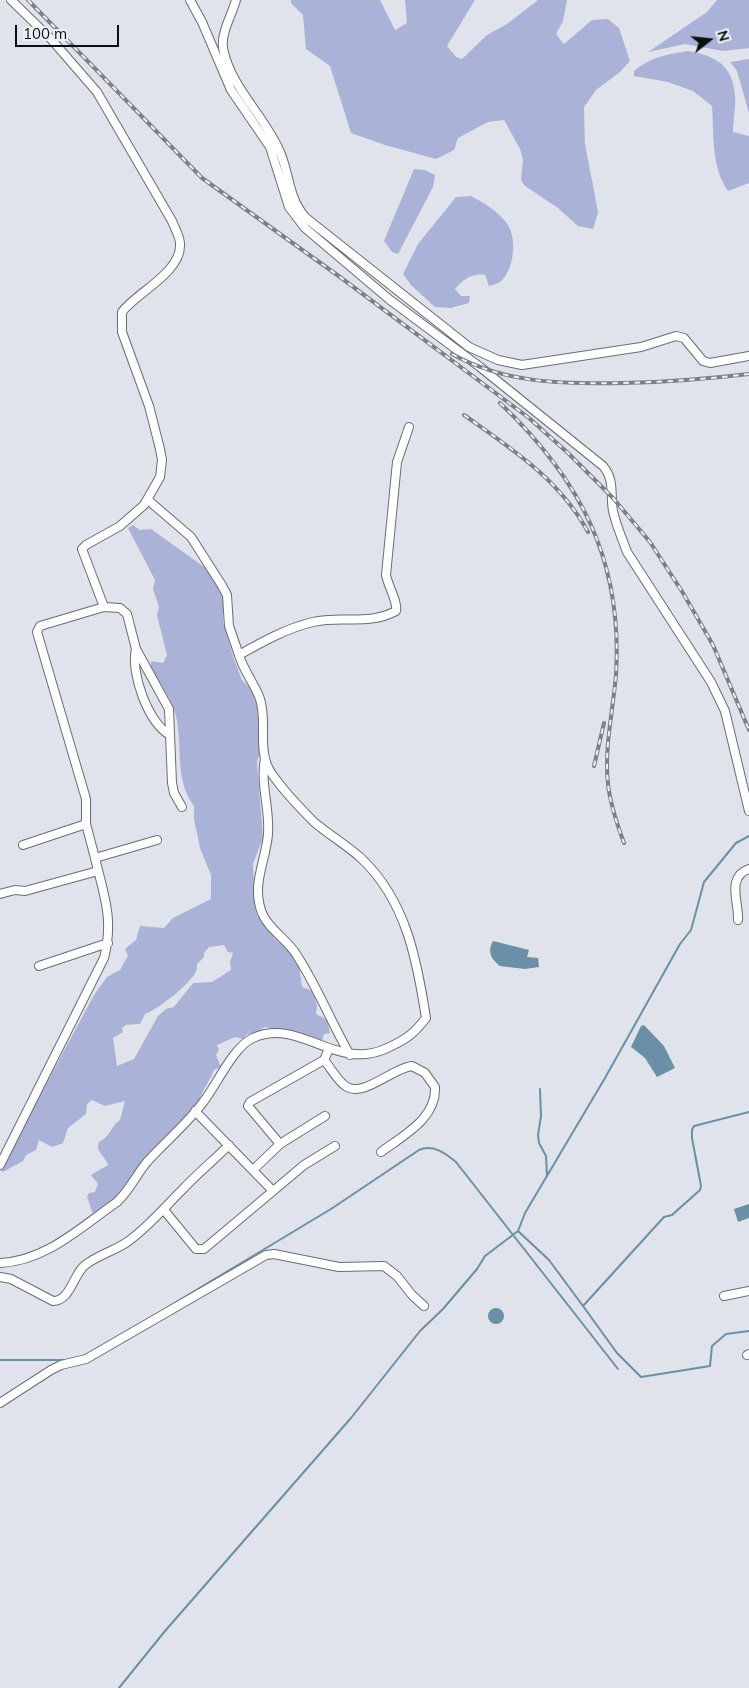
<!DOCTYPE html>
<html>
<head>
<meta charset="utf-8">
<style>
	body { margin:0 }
	#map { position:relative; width:749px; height:1688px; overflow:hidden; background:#e0e3eb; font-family:Mulish,sans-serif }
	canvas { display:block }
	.north { position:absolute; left:684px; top:15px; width:50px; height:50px; -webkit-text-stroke:4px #edf0f9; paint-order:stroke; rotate:74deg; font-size:14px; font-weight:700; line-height:20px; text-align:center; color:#0d0e11 }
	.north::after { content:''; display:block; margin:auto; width:18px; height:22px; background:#0d0e11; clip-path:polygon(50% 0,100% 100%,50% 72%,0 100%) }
	.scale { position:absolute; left:15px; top:25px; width:104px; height:22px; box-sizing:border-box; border:2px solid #0d0e11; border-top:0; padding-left:6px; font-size:15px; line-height:18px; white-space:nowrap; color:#0d0e11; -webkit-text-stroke:4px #edf0f9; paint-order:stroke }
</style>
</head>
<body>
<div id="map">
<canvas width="749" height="1688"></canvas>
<div class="north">N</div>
<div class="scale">100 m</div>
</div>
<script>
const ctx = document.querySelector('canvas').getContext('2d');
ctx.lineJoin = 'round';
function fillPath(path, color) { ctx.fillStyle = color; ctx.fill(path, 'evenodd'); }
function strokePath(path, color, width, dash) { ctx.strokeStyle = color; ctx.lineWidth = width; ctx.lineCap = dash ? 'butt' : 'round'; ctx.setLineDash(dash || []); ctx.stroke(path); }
fillPath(new Path2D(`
	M291,0h89l15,30 12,-7 -2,-23h70l-28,46 9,11 6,2 25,-24 20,-11 31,-24h29l-4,21 -7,13 8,10 28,-24 16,-1 11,9 11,33 -10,11 -24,18 -12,17 1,37 13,68 -5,17 -15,-3 -20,-18 -33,-22 -4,-6 2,-20 -3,-11 -16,-29 -16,2 -30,16 -4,12 -18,9 -51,-14 -34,-12 -21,-67 -24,-17 -3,-34 -12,-12z
	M717,0h32v48l-26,3 -38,-7 -37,8 59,-40z
	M688,51c28,5 45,14 47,45 1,12 -2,24 -2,36l16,4v47l-21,8c-17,-24 -14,-57 -16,-85l-19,-15 -25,-9 -34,-6v-5c16,-14 34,-17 54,-20z
	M749,59v54l-12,-42 -7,-9z
	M414,169l11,1 10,5 -2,12 -35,67 -6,-2 -8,-11z
	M471,196c13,7 25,14 34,25 13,14 10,49 -5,61 -3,2 -8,3 -11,4l-4,-11c-13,-2 -21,4 -30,14l6,7h9l-1,7 -18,5 -16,-1 -24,-22 -8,-11 15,-30 38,-47z
	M133,525l7,5 11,-1 56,40 13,21 4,13 -1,19 11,37 8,21 9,9 6,16 3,48 -3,9 6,76 -10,26 2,43 2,8 19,25 17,14 2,8 4,3 3,22 11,4 4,14 -1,9 11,6 3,13 -6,1 -2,8 -13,-7 -44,-8 -9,6 -9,1 -4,5 -8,-2 -18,8 2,5 -3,5 5,12 -7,3c-4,11 -12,20 -14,30l-60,64 -9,17 -5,4 -9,13 -24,16 -6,-17 2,-4 6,-1 3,-8 -7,-9 17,-10c-2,-9 -13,-12 -9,-23 12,-6 11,-15 21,-22l5,-19 -20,5 -13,-6 -5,4 -1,10 -18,14 -5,15 -11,4 -13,-7 -3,10 -10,5 -3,6 -20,11 -3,-2 94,-175 13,-18 13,-7 8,-14 -3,-7 11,-9 4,-14 24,2 9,-10 38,-19v-24l-11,-27 -6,-29v-13c-20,-27 -11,-59 -18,-90 -4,-17 -16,-33 -25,-48v-7l12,2 4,-8 -10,-40 2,-8 -6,-18 2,-9 -27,-52zM224,945l4,7 5,1 -3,9 1,8 -19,12 -19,1 -19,24 -8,2 -8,7 -24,43 -17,7 -4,-28 10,-6 -1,-4 4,-3 14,-1 5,-10c12,-4 47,-31 51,-43 1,0 1,-7 1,-7l7,-7v-4l5,-6z`), '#aab3d7');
fillPath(new Path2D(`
	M493,941l36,9 -2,7 11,1 1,9 -14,2 -25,-3c-9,-7 -13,-14 -7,-25z
	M644,1025l20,21 11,22 -18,9 -12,-19 -14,-11 10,-21z
	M749,1204v14l-11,4 -4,-13z
	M488 1316a8 8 0 1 1 16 0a8 8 0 1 1-16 0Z`), '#6a90a5');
strokePath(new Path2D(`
	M540,1089l1,27 -3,19 1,8 7,13 1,20
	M518,1231l31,29 34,46 81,-89 8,-2 28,-25 1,-4 -9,-48v-8l2,-4 55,-14
	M583,1306l34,47 24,24 69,-11 2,-20 14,-12 23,-3
	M168,1307l163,-98 88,-59c14,-6 26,3 37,12l162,207
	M0,1360h65
	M119,1688l46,-57 186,-213 69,-87 23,-22 34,-40 8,-13 33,-25 7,-18 80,-135 75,-134 11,-14 13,-48 32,-39 13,-7`), '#6a90a5', 2);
const minor = new Path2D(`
	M11,0l40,39 46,53 75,129c3,8 9,17 8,25 0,27 -44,47 -58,66v20l27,74 11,43 2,11 -2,17 -16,28 -24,21 -34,19 -4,4 22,58
	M190,0l12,22 29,68 39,57 19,60 16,21 85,72 90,67 123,99c12,14 7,28 10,45 3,14 9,27 14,41l84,130 14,29 24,100
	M236,0c-4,15 -15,32 -13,48 7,39 42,68 57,104 10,23 8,46 26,66l163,129 29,13 24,5 119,-18 35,-11 8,2 19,23 7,2 39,-7
	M148,500l43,37 30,47 6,11 2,31 10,29
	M136,649c-6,23 12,74 34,86
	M265,758c-5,27 5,50 3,76 -2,27 -17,50 -6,79 7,17 24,25 34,41 21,32 35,68 54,101
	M23,845l63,-21
	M95,858l-9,-34v-25l-49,-167 3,-6 64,-19 16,1 7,6 9,35 33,60 3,74 2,10 8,14
	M0,894l15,-4 10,1 73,-20
	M738,920c1,-18 -12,-43 11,-51
	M39,966l69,-23
	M329,1049l-5,11c7,8 14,22 23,27 17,10 46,-19 65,-21l13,7 10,14c2,31 -31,48 -54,65
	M195,1111l77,79
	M280,1144l-32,-38 2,-4 74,-42
	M0,1165l104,-207c10,-39 0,-62 -9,-100l62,-18
	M253,1170l27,-26 45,-28
	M164,1210l32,39h8l100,-84 31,-19
	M0,1263c46,-2 81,-36 117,-61 13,-12 19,-27 30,-40 18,-20 41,-39 57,-61 13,-17 30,-55 49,-63 47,-21 82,33 132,11 20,-9 28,-14 41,-31 -9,-58 -20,-117 -64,-159 -15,-14 -33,-24 -48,-37 -14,-14 -31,-32 -42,-48 -16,-22 -4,-51 -12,-75 -5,-15 -16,-27 -21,-44 23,-13 48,-27 74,-33 28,-7 55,4 83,-11 2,-9 -8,-25 -10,-36l11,-113 12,-35
	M0,1277l11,2 42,22c17,0 20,-25 31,-35 14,-12 32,-15 46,-26 20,-15 35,-33 52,-50 15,-16 32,-30 47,-45
	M724,1296l25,-5
	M747,1355l2,-1
	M0,1403l51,-33 10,-5 25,-6 180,-104 8,-1 65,13 45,-1 13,10 15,19 12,11`);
strokePath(minor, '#6a6c74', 10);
strokePath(minor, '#fff', 8);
const rail = new Path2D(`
	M28,0l174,178 138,99 189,141 39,35 45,45 37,44 33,51 30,52 36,85
	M452,354c54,30 111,30 171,29 43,-1 84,-4 126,-9
	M500,403c81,77 123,158 116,272 -3,36 -12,73 -8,109 2,20 9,40 16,59
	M464,415c48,34 95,64 124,117
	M594,766l10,-43`);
strokePath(rail, '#7d7f85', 4);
strokePath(rail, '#edf0f9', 2, [5.5]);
</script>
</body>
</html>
